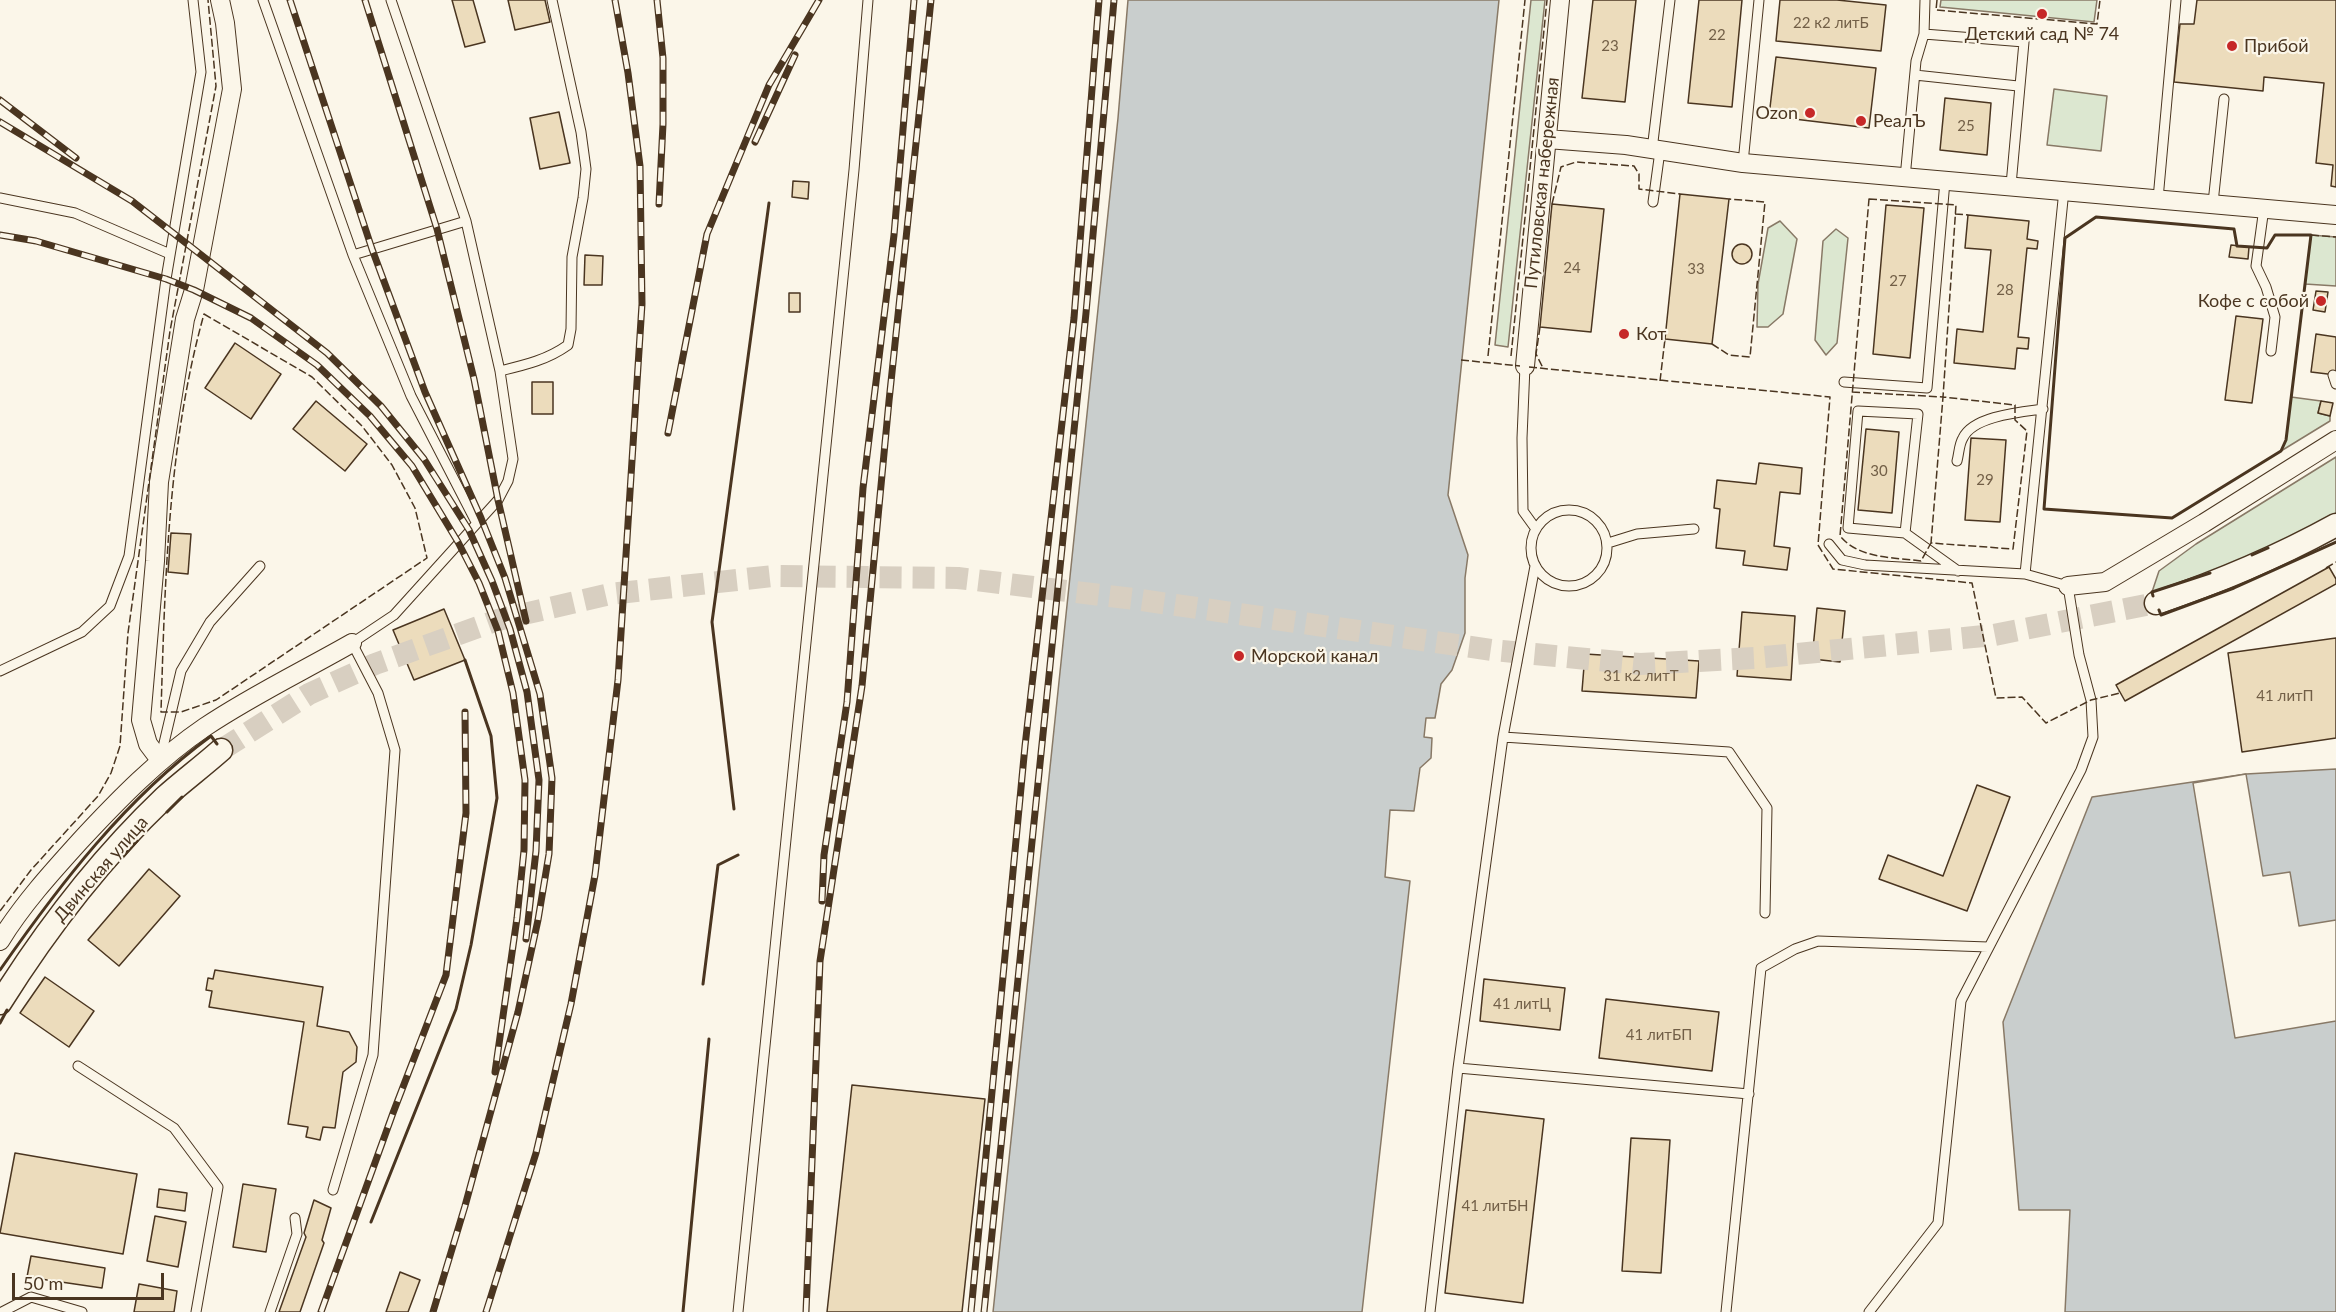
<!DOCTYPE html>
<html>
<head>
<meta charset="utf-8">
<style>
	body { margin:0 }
	#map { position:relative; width:2336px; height:1312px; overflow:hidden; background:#fbf6e9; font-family:Lato,sans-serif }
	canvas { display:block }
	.scale { position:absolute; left:12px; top:1273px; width:152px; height:27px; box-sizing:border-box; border:3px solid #4a3520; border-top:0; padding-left:8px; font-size:18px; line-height:21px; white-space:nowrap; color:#4a3520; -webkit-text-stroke:4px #fbf6e9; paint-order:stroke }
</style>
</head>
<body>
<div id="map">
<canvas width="2336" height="1312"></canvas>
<div class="scale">50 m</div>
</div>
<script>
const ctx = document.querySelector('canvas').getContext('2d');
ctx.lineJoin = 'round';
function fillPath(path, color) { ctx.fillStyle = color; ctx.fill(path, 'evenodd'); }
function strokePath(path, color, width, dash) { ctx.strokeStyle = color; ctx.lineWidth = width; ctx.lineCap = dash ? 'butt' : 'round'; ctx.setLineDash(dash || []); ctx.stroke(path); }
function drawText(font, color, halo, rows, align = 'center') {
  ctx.font = font + ' Lato,sans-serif'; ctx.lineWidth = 4.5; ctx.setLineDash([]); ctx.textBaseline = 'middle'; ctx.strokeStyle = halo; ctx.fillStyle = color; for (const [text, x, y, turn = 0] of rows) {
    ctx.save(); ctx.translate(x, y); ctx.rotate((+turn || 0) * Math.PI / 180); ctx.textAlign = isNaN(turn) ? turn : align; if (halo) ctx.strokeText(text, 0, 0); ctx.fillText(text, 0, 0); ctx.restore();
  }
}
const green = new Path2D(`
	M1531,0h14l-37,347 -13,-2z
	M1941,0h156l-3,22 -154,-15z
	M2054,89l53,7 -6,55 -54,-6z
	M1780,221l17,18 -14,75 -15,13h-11l1,-43 10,-56z
	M1836,229l12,9 -11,105 -11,12 -11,-15 8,-99z
	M2311,235l25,2v49l-31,-2z
	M2291,397l30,4 -3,12 12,3v5l-49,30 5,-11z
	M2336,457v56l-30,17 -79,37 -75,25 7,-21 37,-27z`);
fillPath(green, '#dce7d0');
strokePath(green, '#887966', 1.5);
const water = new Path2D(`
	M1128,0h371l-51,495 20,60 -3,23v55l-13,37 -11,14 -6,34h-9l-2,19 8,1 -1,20 -11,10 -6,43 -24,-1 -5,67 25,4 -48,431h-369l125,-1194z
	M2336,769v543h-271l5,-102h-51l-16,-188 89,-225 154,-23z`);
fillPath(water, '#c9cecd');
strokePath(water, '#887966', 1.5);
const pier = new Path2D(`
	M2246,774l17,102 27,-4 9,54 37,-6v101l-101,17 -42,-255z`);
fillPath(pier, '#fbf6e9');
strokePath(pier, '#887966', 1.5);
const building = new Path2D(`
	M452,0h21l12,42 -20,5z
	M508,0h37l5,22 -35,8z
	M1593,0h43l-11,102 -43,-4z
	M1699,0h43l-10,107 -44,-4z
	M1780,0h57l49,5 -5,46 -105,-10z
	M2197,0h139v187l-5,-1 2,-21 -17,-2 8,-80 -60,-6 -1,14 -89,-9 6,-58h14z
	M1776,57l100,11 -7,60 -100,-12z
	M1945,98l46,5 -4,52 -47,-5z
	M559,112l11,51 -30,6 -10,-51z
	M793,181l16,1 -1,17 -16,-2z
	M1680,194l49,5 -17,145 -47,-5z
	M1552,204l52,5 -13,123 -51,-5z
	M1886,205l38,3 -14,150 -37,-4z
	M1968,215l61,6 -2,18 11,2 -1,8 -10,-1 -9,89 11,1 -1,11 -11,-1 -2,21 -61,-6 3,-34 26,3 8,-82 -26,-2z
	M1732 254a10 10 0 1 1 20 0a10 10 0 1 1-20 0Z
	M2231,245l18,2 -1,12 -19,-2z
	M585,255l18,1 -1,29h-18z
	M2316,291l12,1 -3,20 -12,-2z
	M789,293h11v19h-11z
	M2236,316l27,3 -11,84 -27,-3z
	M2316,334l20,3v38l-25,-3z
	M235,343l46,31 -30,45 -46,-31z
	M532,382h21v32h-21z
	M316,401l51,43 -22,27 -52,-42z
	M2321,401l12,2 -3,13 -12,-3z
	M1866,429l33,3 -7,81 -34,-3z
	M1971,438l35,2 -6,82 -35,-2z
	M1759,463l43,5 -2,26 -20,-2 -6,54 16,2 -3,22 -44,-5 2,-14 -29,-3 4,-39 -6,-1 3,-28 39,4z
	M171,533l20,1 -3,40 -20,-2z
	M2329,567l7,12v5l-211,117 -9,-16z
	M1817,608l28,3 -5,51 -28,-3z
	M444,609l21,51 -51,20 -21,-50z
	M1742,612l53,4 -4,64 -54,-4z
	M2336,638v100l-94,14 -14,-99z
	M1585,654l114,7 -3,37 -114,-7z
	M1977,785l33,12 -43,114 -88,-32 9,-24 55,21z
	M149,869l31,27 -61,70 -31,-26z
	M215,970l108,17 -6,39 32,6 8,15 -1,15 -13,10 -8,56 -12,-1 -3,13 -14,-3 2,-10 -20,-3 16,-102 -95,-15 3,-16 -6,-1 2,-12 5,1z
	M45,977l49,34 -25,36 -49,-34z
	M1484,979l81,9 -5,42 -80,-9z
	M1606,999l113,13 -7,59 -113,-13z
	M852,1085l133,14 -23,213h-135z
	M1466,1110l78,9 -21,184 -78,-10z
	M1631,1138l39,2 -9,133 -39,-2z
	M15,1153l122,21 -14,80 -123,-21z
	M243,1184l33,5 -10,63 -33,-5z
	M159,1189l28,4 -2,18 -28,-4z
	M314,1200l17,8 -9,32 2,3 -24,69h-21l27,-75 -2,-4z
	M155,1216l31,6 -8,45 -31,-6z
	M31,1256l74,12 -3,20 -75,-11z
	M400,1272l20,8 -12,32h-22z
	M139,1284l38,7 -3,21h-40z`);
fillPath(building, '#ecdcbc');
strokePath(building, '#4a3520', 1.5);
strokePath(new Path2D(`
	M221,750l88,-56 66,-30 123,-44 112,-26 163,-18 185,2 176,21 358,51 148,14 115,-6 239,-23 162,-32`), '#d8cfc1', 22, [22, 11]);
const service = new Path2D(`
	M263,0l90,255 58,141 65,126
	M1924,34l100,8 -13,143
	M1915,75l103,11
	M1652,150l18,-150
	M1743,163l16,-163
	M1905,178l11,-117 8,-27 1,-34
	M0,198l75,15 95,41
	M2158,199l18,-199
	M1653,202l7,-51
	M2213,203l11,-104
	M2264,208l-8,58 10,21 9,30 -4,34
	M353,255l113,-34
	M1525,366l-3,72 1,73 13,18
	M500,371c25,-6 47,-11 68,-26l3,-16 1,-72 11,-59 3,-29 -5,-37 -29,-132
	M2333,375l3,9
	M1844,382l83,6 18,-207
	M1957,461c2,-7 2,-17 6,-23 10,-22 58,-26 80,-29
	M1531 548a38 38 0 1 1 76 0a38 38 0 1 1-76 0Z
	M1905,533l-57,-5 10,-117 60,3 -13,119 53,38
	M1608,543l29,-9 57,-5
	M1829,544l13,16 23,5 160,9
	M1535,566l-32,171 226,15 38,56 -2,105
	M0,671l82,-39 28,-26 19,-50 37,-277 35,-207 -8,-72
	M160,760l21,-89 29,-49 50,-56
	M78,1066l96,62 44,59 -22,125
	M1458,1068l291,26
	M333,1190l40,-135 22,-305 -17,-57 -26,-50 42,-28 104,-115 10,-19 5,-22 -13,-88 -34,-150 -75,-221
	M2,1312l29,-15 51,15
	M270,1312l27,-78 -2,-16
	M738,1312l116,-1142 14,-170
	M1430,1312l28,-244 45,-331
	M1726,1312l35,-344 34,-19 23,-8 170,6
	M1869,1312l69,-89 23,-222 120,-231 12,-33 -2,-37 -12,-45 -11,-69 -43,-12 39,-384`);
const minor = new Path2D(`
	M1547,139l79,6 117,18 593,52
	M1525,366l35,-366
	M2068,586l37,-4 99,-59 132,-83
	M160,760l-12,-16 -7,-24 14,-159 4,-79 26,-163 9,-29 38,-201 -7,-66 -5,-23
	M0,941c22,-36 51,-68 80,-100 38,-41 78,-82 125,-114 46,-31 98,-56 147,-84`);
const tertiary = new Path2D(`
	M2156,603c63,-21 122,-46 180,-78
	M0,1003c47,-75 101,-145 165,-206 18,-16 38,-31 56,-47`);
strokePath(service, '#4a3520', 11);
strokePath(minor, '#4a3520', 20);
strokePath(tertiary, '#4a3520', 25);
strokePath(service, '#fbf6e9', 9);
strokePath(minor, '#fbf6e9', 18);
strokePath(tertiary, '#fbf6e9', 22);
const rail = new Path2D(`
	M290,0l82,249 53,143 56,126 24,60 35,116 12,84 -3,76 -11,66 -20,92 -53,194 -32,106
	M365,0l72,229 37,150 24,121 28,121
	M657,0l6,58v66l-4,80
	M0,100l76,58
	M0,122l132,79 195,152 54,53 43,53 45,71 23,51 18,48 17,63 12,88 -3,71 -10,88
	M755,142l40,-87
	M0,235l36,6 130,38 28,11 57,28 66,47 53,51 42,50 46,76 21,41 19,48 15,62 12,87 -1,70 -7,68 -22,154
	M668,433l39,-199 62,-149 50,-85
	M822,901l2,-46 23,-153 16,-214 31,-253 20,-235
	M321,1312l72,-199 53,-138 20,-162 -1,-101
	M486,1312l50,-159 35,-149 24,-129 23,-195 24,-376 -2,-138 -12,-93 -13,-73
	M806,1312l14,-351 42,-275 27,-285 42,-401
	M971,1312l54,-566 49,-428 25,-318
	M984,1312l102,-999 28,-313`);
strokePath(rail, '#4a3520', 7);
strokePath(rail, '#fbf6e9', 4.5, [14]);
strokePath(new Path2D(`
	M1937,0l-1,10 161,14 3,-24
	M1869,199l87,6 -13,192 72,8v15l12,11 -14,118 -82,-6 -10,18c-28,-4 -62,-2 -81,-25z
	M1552,204l9,-37 15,-5 58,4 5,8v15l41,5
	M1955,214l13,1
	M2311,235l25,2
	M204,314l108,63 50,49 30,39 23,43 12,50 -211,142 -35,12h-20c4,-133 7,-269 43,-398z
	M1540,327l-4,27 7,14
	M1712,344l17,11 21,2 15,-155 -36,-3
	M1488,356l37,-356
	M1511,356l36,-356
	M1461,360l59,6
	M1529,367l301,30 -12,148 15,24 139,14 24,115 26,-1 24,26 45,-23 29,-7 -1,-2
	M1660,381l5,-42
	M1852,392l91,5 -12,146
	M2326,568l10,-6
	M0,911l31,-41 67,-74 13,-23 9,-27 8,-113 42,-302 46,-245 -8,-86`), '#4a3520', 1.5, [8, 3]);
strokePath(new Path2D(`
	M2096,217l138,12 3,17 30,2 8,-13h36l-25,205 -5,11 -109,67 -128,-9 21,-271z
	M2252,555l16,-7
	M2153,596l-1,-4 58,-19
	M2159,610l2,5 73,-27 102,-46
	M734,809l-22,-187 57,-419
	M167,812l15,-15
	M121,859l16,-18
	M0,970c60,-86 125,-171 211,-234l6,8
	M703,984l15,-119 20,-10
	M0,1023l7,-13
	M371,1222l85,-213 15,-64 26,-147 -6,-62 -26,-76
	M683,1312l26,-273`), '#4a3520', 3);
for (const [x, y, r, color] of [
	[2042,14,6,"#c62828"],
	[2232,46,6,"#c62828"],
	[1810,113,6,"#c62828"],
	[1861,121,6,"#c62828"],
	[2321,301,6,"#c62828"],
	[1624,334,6,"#c62828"],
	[1239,656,6,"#c62828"]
]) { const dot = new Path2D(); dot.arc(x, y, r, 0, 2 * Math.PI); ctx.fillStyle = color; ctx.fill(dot); strokePath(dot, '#fbf6e9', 2); }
drawText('15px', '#725f47', null, [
	["22 к2 литБ",1831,23],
	["22",1717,35],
	["23",1610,46],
	["25",1966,126],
	["24",1572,268],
	["33",1696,269],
	["27",1898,281],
	["28",2005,290],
	["30",1879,471],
	["29",1985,480],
	["31 к2 литТ",1641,676],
	["41 литП",2285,696],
	["41 литЦ",1522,1004],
	["41 литБП",1659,1035],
	["41 литБН",1495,1206]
]);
drawText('18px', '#4a3520', '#fbf6e9', [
	["Детский сад № 74",2042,34,"center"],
	["Прибой",2244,46],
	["Ozon",1798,113,"right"],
	["РеалЪ",1873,121],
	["Кофе с собой",2309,301,"right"],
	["Кот",1636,334],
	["Морской канал",1251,656]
], 'left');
drawText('18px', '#4a3520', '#fbf6e9', [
	["Путиловская набережная",1542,183,-84],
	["Двинская улица",101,869,-49]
]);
</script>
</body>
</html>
